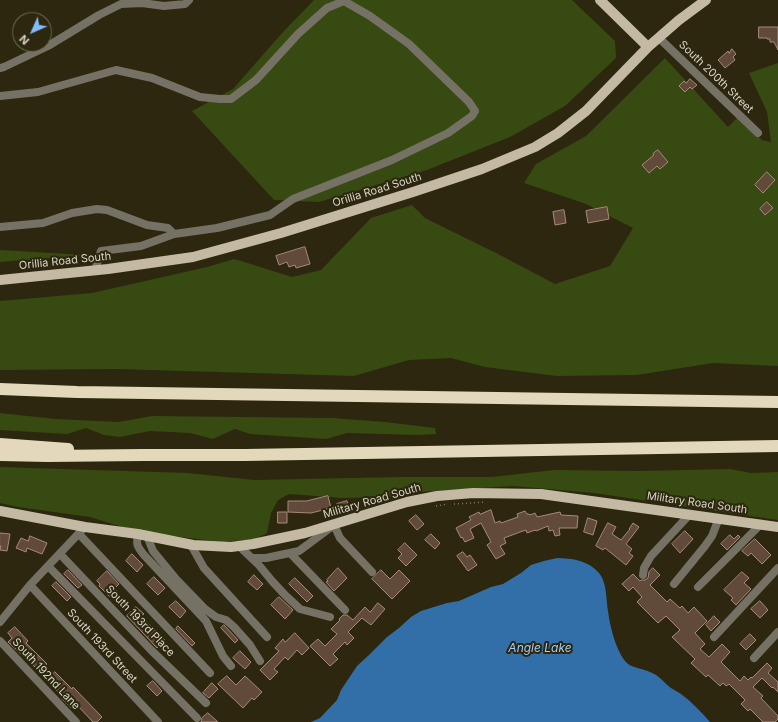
<!DOCTYPE html>
<html>
<head>
<meta charset="utf-8">
<style>
	body { margin:0 }
	#map { position:relative; width:778px; height:722px; overflow:hidden; background:#2c270e; font-family:Inter,sans-serif }
	canvas { display:block }
	.north { position:absolute; left:12px; top:12px; width:40px; height:40px; box-sizing:border-box; background:#2c270e; border:1px solid #716d58; border-radius:50%; rotate:225deg; font-size:11px; font-weight:700; line-height:16px; text-align:center; color:#d8d5c6 }
	.north::after { content:''; display:block; margin:auto; width:14px; height:18px; background:#83bcfb; clip-path:polygon(50% 0,100% 100%,50% 72%,0 100%) }
</style>
</head>
<body>
<div id="map">
<canvas width="778" height="722"></canvas>
<div class="north">N</div>
</div>
<script>
const ctx = document.querySelector('canvas').getContext('2d');
ctx.lineJoin = 'round';
function fillPath(path, color) { ctx.fillStyle = color; ctx.fill(path, 'evenodd'); }
function strokePath(path, color, width, dash) { ctx.strokeStyle = color; ctx.lineWidth = width; ctx.lineCap = dash ? 'butt' : 'round'; ctx.setLineDash(dash || []); ctx.stroke(path); }
function drawText(font, color, halo, rows, align = 'center') {
  ctx.font = font + ' Inter,sans-serif'; ctx.lineWidth = 4; ctx.setLineDash([]); ctx.textBaseline = 'middle'; ctx.strokeStyle = halo; ctx.fillStyle = color; for (const [text, x, y, turn = 0] of rows) {
    ctx.save(); ctx.translate(x, y); ctx.rotate((+turn || 0) * Math.PI / 180); ctx.textAlign = isNaN(turn) ? turn : align; if (halo) ctx.strokeText(text, 0, 0); ctx.fillText(text, 0, 0); ctx.restore();
  }
}
fillPath(new Path2D(`
	M314,0h258l43,41 1,17 -51,48 -55,31 -83,33 -108,32 -45,-2 -82,-89 41,-22 49,-56z
	M665,58l63,69 10,-10 24,23 9,2 -4,-30 -18,-39 29,-10v303l-65,-3 -76,12 -80,1 -72,-9 -34,-9 -42,2 -55,16 -237,-7 -117,1v-69l92,-8 115,-26 27,-8 2,1h2l54,17 29,-7 50,-52 41,-13 13,13 73,36 57,30 55,-18 23,-38 -47,-24 -62,-21 12,-19 50,-28z
	M0,250l87,5 -87,7z
	M0,413l56,6 41,2 22,1 33,-6 181,2 52,4 50,6 1,6 -18,1 -71,-2 -21,6 -76,-5 -15,-5 -22,10 -23,-6 -40,-2 -30,6 -16,-2 -18,-7 -19,6 -67,-4z
	M0,467l188,6 66,7 145,-3h93l62,-7 85,1 91,-2 21,4 27,-1v48l-184,-27 -81,-7 -95,6 -29,5 -47,1 -53,-4 -11,6 -7,13 -4,20 -12,6 -33,3 -49,-6 -51,-9 -32,-10 -72,-10 -18,-4z`), '#374a11');
fillPath(new Path2D(`
	M557,558c15,0 32,3 42,15 8,9 7,27 9,38 2,15 6,31 13,44 8,15 17,11 31,18 8,3 12,10 19,15 3,2 7,4 10,6 11,8 20,18 29,28h-399l9,-4 17,-18 4,-10 16,-24 13,-12 17,-17 12,-9 12,-11 10,-6 26,-8 12,-2 32,-14 12,-3 18,-11 10,-8 13,-4z`), '#326fa9');
const building = new Path2D(`
	M759,27h19v23l-4,-8h-4v-3h-3v-1h-8z
	M732,49l4,5 -3,3 2,3 -10,8 -7,-8 10,-9 1,2z
	M690,79l7,6 -5,4 -2,-2 -5,5 -6,-6 5,-5 2,2z
	M658,150l10,12 -8,7 -3,-3 -8,7 -7,-8 12,-10 -1,-1z
	M767,172l8,8 -12,13 -8,-8z
	M767,202l6,6 -8,7 -5,-6z
	M607,207l2,12 -21,4 -2,-12z
	M564,210l2,13 -11,2 -2,-13z
	M305,247l5,17 -14,4 -1,-3 -6,2 -2,-5 -8,3 -3,-9z
	M328,496l3,12 -20,5 -23,-1v-11h18z
	M347,501l2,8 -9,3 -3,-8z
	M491,510l4,13 5,-2 1,2 17,-6 -1,-3 8,-3 2,3h2l1,1 5,-2 2,4 23,-5 1,3 17,1 -1,12h-18l1,7 -5,1 -2,-6 -4,1 -1,-5 -12,5 -1,-1 -8,3 -1,-3 -3,1 -19,7 2,5 -6,3 5,8 -9,5 -9,-14 4,-3 -10,-19 -11,6 4,9 -9,4 -3,-5 -1,1 -5,-10 15,-8 -2,-3 10,-5 1,2z
	M278,512h9v11h-9z
	M416,515l8,9 -7,6 -8,-9z
	M588,518l9,3 -4,14 -9,-3z
	M608,523l8,4 -4,7 9,6 9,-11h-1l4,-6 6,4 -13,17 6,5 -3,4 4,3 -7,9 -21,-17 -2,2 -7,-4z
	M685,531l8,8 -13,14 -8,-9z
	M0,533l10,1 -3,17 -7,-1 1,-4h-1z
	M431,534l9,9 -5,6 -10,-9z
	M730,535l4,4 4,-4 2,2 -13,13 -6,-6z
	M30,536l17,7 -5,11 -15,-6 -1,4 -10,-4 5,-10 7,3z
	M755,539l16,16 -9,9 -11,-11 -3,3 -6,-5z
	M405,543l12,12 -11,11 -8,-8 4,-4 -4,-4z
	M463,552l4,5 3,-2 7,10 -9,6 -11,-15z
	M132,554l11,11 -6,7 -11,-11z
	M338,568l9,10 -13,13 -8,-9 2,-1 -1,-1z
	M653,568l7,7 -10,10 17,17 3,-3 10,9 2,-2 6,7 6,-6 13,14 -12,12 10,11 -5,5 9,8 13,-13 8,8 -9,10 19,19 4,-5 4,4 3,-3 1,1 15,-15 5,5 -4,5 10,9v10l-5,-5 -1,1 -10,-10 -9,9 10,9 -2,2 17,18v3l-3,3h-12l-13,-13 -2,2 -7,-7 4,-4 -16,-16 -3,2 -3,-3 -3,3 -12,-11 -2,2 -15,-14 4,-4 -23,-22 8,-7 -14,-14 -8,7 -21,-21 5,-5 -9,-10 -4,4 -7,-7 11,-10 7,7 1,-1h4l3,-2 1,-6z
	M68,570l14,15 -4,3 -14,-14z
	M381,570l9,9 9,-9 11,11 -18,18 -20,-20z
	M107,571l12,13 -5,5 3,2 -7,6 -11,-11 1,-2 -3,-3z
	M742,572l7,6 -5,5 7,6 -15,16 -5,-5 2,-2 -9,-8z
	M254,575l9,9 -6,6 -9,-8z
	M154,577l11,11 -7,7 -11,-11z
	M295,578l18,18 -6,6 -18,-18z
	M56,582l15,15 -4,4 -15,-15z
	M279,597l14,13 -8,9 -14,-14z
	M176,601l10,10 -6,7 -11,-11z
	M760,601l8,9 -8,8 -9,-9z
	M378,603l7,6 -14,16 -9,-7 -14,14 6,6 -7,7 -2,-3 -12,12 5,5 -8,7 -20,-20 8,-7 7,7 12,-12 -6,-5 9,-9 -1,-1 4,-4h4l6,5 12,-13 5,5z
	M136,607l8,7 -3,2 24,24 -8,8 -30,-32z
	M714,616l6,6 -9,9 -5,-6z
	M224,625l14,15 -3,3 -14,-15z
	M178,626l17,17 -3,3 -16,-17z
	M15,627l13,14 -2,2 21,21 -6,6 -4,-3 -1,1 -28,-26 4,-4 -4,-5z
	M295,633l14,15 -7,7 -5,-5 -9,10 -3,-3 -11,12 4,3 -8,8 -10,-10 19,-19 -4,-3 8,-9 2,3z
	M750,634l6,6 -10,10 -6,-6z
	M240,651l11,11 -6,7 -12,-11z
	M55,672l17,17 1,-2 29,30 -5,5h-4l-18,-19 -4,5 -9,-9 1,-2 -17,-17z
	M227,676l9,9 9,-9 17,16 -8,8 -2,-2 -9,10 -25,-24z
	M153,681l9,10 -5,5 -10,-10z
	M212,683l6,6 -9,9 -6,-5z
	M208,713l10,9h-17l1,-4z`);
fillPath(building, '#624a3b');
strokePath(building, '#a68a7b', 1);
strokePath(new Path2D(`
	M454,504l32,-2
	M436,506l12,-2`), '#7e7a66', 1.5, [1, 3]);
strokePath(new Path2D(`
	M659,38l99,95
	M0,68l4,-1 44,-21 51,-31 22,-11 21,-1 22,3 21,-2 4,-4
	M0,96l38,-4 78,-22 36,8 48,19 20,2h11l25,-19 42,-46 29,-26 17,-7 26,15 39,28 60,58 6,9 -3,5 -24,17 -56,27 -99,39 -23,16 -53,13 -43,6 -33,12 -40,5 -6,19
	M0,227l43,-4 29,-10 25,-4 10,1 40,15 21,3 6,6
	M79,534l131,139
	M138,534c-2,11 -1,12 6,21l62,66 17,35 8,10
	M147,536l6,15 23,28 29,30 11,8 10,3 8,7 16,18 10,16
	M191,545l13,23 63,69
	M239,546l19,18 14,17 13,14 15,14 30,8
	M290,553l55,57
	M60,554l91,96 55,53
	M252,558h14l33,-7 35,-26 6,13 32,34
	M48,566l149,152
	M643,575l1,-7 7,-12 39,-42
	M674,584l31,-38 7,-10 7,-18
	M30,585l128,137
	M698,587l63,-63
	M0,622l30,-37 52,-55
	M714,637l64,-69
	M0,641l76,81
	M754,658l24,-26`), '#757165', 8);
strokePath(new Path2D(`
	M600,0l48,47
	M0,280l108,-11 85,-12 88,-24 132,-41 69,-23 53,-22 23,-14 28,-22 62,-64 31,-27 27,-20
	M0,511l85,16 53,7 55,11 38,2 22,-3 52,-11 102,-31 30,-6 36,-3 68,1 237,33`), '#c4baa3', 10);
strokePath(new Path2D(`
	M0,389l77,3 701,10
	M0,444l68,5
	M0,455l48,1 95,-1h102l533,-9`), '#e3d8bb', 12);
drawText('11px', '#d8d5c6', '#2c270e', [
	["South 200th Street",716,77,44],
	["Orillia Road South",377,190,-17],
	["Orillia Road South",65,261,-6],
	["Military Road South",372,501,-16],
	["Military Road South",697,503,8],
	["South 193rd Place",140,621,46],
	["South 193rd Street",102,646,47],
	["South 192nd Lane",46,674,47]
]);
drawText('italic 12px', '#9ecefe', '#2c270e', [
	["Angle Lake",540,648]
]);
</script>
</body>
</html>
